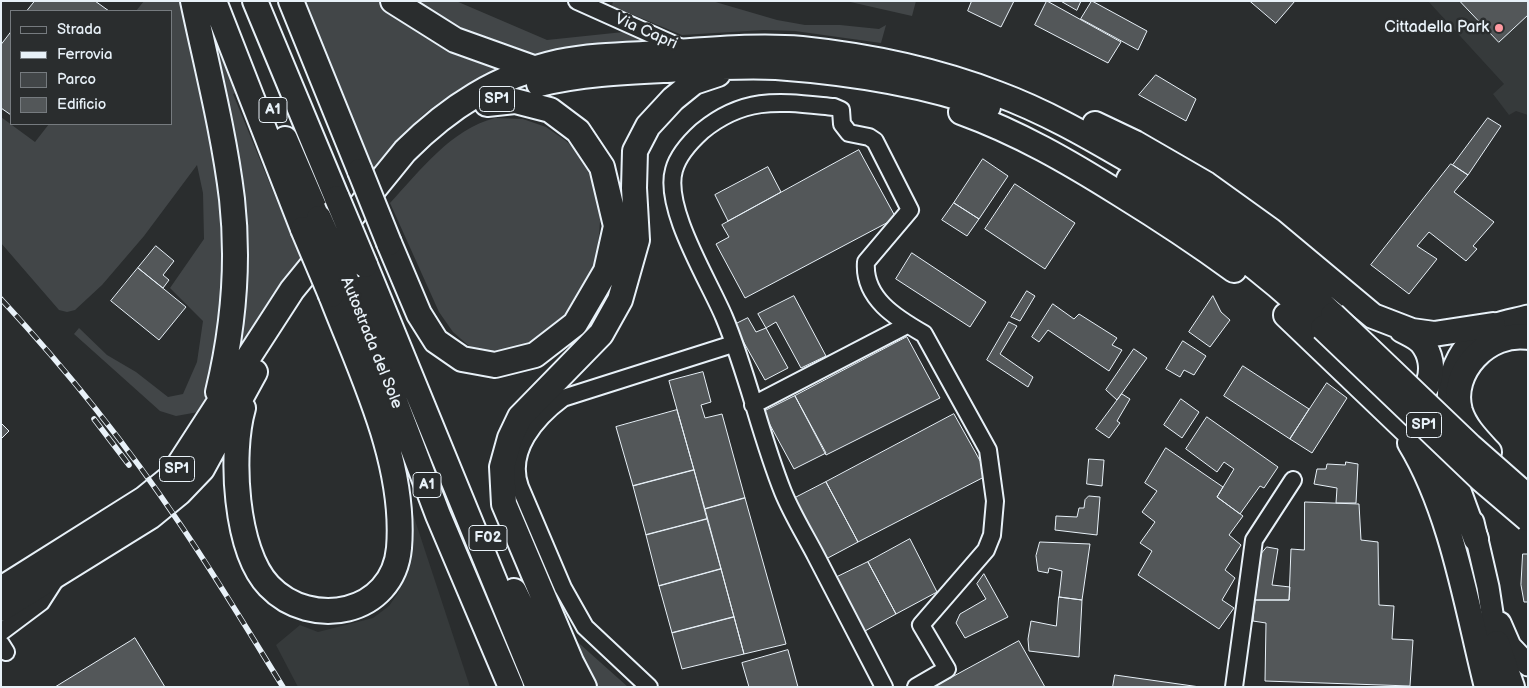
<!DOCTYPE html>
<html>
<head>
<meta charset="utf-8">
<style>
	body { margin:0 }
	#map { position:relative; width:1529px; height:688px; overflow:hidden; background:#2a2d2e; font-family:"Balsamiq Sans",sans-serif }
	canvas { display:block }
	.frame { position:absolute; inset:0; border:2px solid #e8f1f8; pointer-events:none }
	.legend { position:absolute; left:10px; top:10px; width:162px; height:115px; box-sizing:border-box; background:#2a2d2e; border:1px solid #767b7f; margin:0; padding:6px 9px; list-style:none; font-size:15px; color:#e8f1f8 }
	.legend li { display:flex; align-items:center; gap:10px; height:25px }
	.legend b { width:25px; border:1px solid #767b7f }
</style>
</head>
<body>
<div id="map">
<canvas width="1529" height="688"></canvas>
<div class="frame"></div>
<ul class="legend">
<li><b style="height:6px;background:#2a2d2e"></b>Strada</li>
<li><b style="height:6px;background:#e8f1f8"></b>Ferrovia</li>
<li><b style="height:14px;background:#424648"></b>Parco</li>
<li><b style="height:14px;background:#535759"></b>Edificio</li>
</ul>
</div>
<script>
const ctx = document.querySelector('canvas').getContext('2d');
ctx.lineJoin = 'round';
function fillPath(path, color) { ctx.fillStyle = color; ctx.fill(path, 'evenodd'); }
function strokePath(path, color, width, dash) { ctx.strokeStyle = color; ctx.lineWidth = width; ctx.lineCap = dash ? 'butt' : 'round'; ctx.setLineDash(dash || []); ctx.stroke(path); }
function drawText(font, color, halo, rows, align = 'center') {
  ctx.font = font + ' "Balsamiq Sans",sans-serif'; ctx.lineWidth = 5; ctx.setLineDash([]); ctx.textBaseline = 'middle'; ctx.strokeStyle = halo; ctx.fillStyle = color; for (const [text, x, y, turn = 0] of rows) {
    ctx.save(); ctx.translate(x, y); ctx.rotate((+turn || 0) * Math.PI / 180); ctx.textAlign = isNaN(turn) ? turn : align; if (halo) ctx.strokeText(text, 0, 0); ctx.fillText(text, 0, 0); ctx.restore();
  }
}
fillPath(new Path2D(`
	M1428,1h100v114l-12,-4 -7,4 -16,-21 11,-10z
	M410,505l60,182h-172l-22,-42 24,-20 18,7 55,-14 16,-12 9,-13 9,-28z`), '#363a3b');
fillPath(new Path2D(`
	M144,1h43l41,234 -12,140 -12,36 -28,5 -16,-5 -86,-77 5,-6 28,27 29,17 32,25 15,-3 14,-32 6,-41 -33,-33 34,-49 -1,-46 -6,-28 -53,71 -42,49 -27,25 -8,2 -8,-2 -58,-67v-126l34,25 14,-18h122v-113h-35z
	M296,1h89l122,65c-29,14 -58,28 -83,48 -20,17 -36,41 -52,61z
	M406,1h50l91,39 86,-9 8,5v4l-6,6 -78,5 -25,5 -76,-24z
	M613,1h99l65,19 28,5h35l39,4 7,-4 -5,18 -86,-12 -31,-1 -82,5 -70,-29z
	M846,1h70l-4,15z
	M207,17l30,76 -4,1 57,139 4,1 9,21 -64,96 -4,-3z
	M495,118l28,1 23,8 20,14 16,15 13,24 6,29 -4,51 -12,29 -20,30 -22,19 -28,11 -27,3 -19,-6 -16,-14 -14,-20 -49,-109c30,-32 61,-74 105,-85z
	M572,637l56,50h-39z`), '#424648');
const building = new Path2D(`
	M35,1h60l14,10h-82z
	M972,1h42l-13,26 -33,-16z
	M1047,1l74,41 -13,21 -73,-38z
	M1061,1h20l-4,9z
	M1092,1l55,30 -9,19 -57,-31z
	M1250,1h45l-19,22z
	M1460,1h68v14l-29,27z
	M11,32v83l-10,-7v-63z
	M1156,75l40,24 -10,22 -47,-26z
	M1488,118l13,8 -33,49 -15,-10z
	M859,150l37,68 -151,80 -29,-54 13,-7 -7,-12z
	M983,159l25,17 -29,43 -25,-16z
	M1451,164l17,11 -14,17 40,30 -21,24 4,3 -11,12 -37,-29 -12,14 20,13 -28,35 -38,-29z
	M768,167l13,25 -53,29 -13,-26z
	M1015,184l60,39 -30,46 -60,-40z
	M954,203l25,16 -12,17 -25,-16z
	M156,246l18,15 -11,14 6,5 -6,8 -25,-20z
	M912,253l74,49 -16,25 -74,-48z
	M138,268l48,39 -27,33 -48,-39z
	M1027,291l8,5 -15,25 -9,-4z
	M794,296l32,60 -25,12 -25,-46 -10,6 -8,-14z
	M1213,296l8,16 9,8 -20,27 -21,-15z
	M1053,304l21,15 5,-5 38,24 -5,7 10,5 -13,21 -61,-41 -9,12 -7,-5z
	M748,318l8,14 10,-4 22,40 -23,12 -31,-55z
	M1009,322l8,4 -17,28 33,23 -5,10 -41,-27z
	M907,337l33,61 -114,57 -31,-59z
	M1183,341l23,15 -12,19 -10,-5 -4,7 -14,-8z
	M1134,349l13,9 -30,42 -11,-10z
	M1243,366l66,43 -19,30 -66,-43z
	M703,372l8,30 -10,3 4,13 17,-4 23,84 -40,11 -36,-128z
	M1327,383l20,15 -35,55 -22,-14z
	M1122,394l8,5 -13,22 3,2 -11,15 -13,-9z
	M795,396l31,57 -32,16 -31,-57z
	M1181,399l18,13 -17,26 -18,-13z
	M677,410l17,60 -61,16 -17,-59z
	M954,414l34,61 -130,67 -32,-60z
	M1207,417l71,50 -14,21 -4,-2 -20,28 -23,-17 17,-28 -10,-7 -7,10 -31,-23z
	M1,423l8,8 -8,8z
	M1166,448l57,39 -6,10 26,19 -14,19 12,10 -16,25 10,8 -13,22 12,8 -15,21 -81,-54 14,-24 -12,-8 15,-21 -13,-10 15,-21 -12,-8z
	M1089,459l15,1 -2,26 -15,-2z
	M1346,462l12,2 -2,39h-20l1,-15 -23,-4 3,-15h9l1,-5 18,1z
	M694,470l13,49 -61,16 -13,-49z
	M826,482l32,60 -32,17 -31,-61z
	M1089,496l11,1 -3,38 -42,-5 1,-14 21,1 2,-9h5l1,-8z
	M745,498l41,146 -42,10 -39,-145z
	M1305,502l54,2 2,36 17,2 1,63 15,1 -2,33 21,1 -3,46 -145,-5 1,-58 -13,-2 2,-21h34l2,-51 13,1z
	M707,519l14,50 -62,17 -13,-51z
	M910,539l27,53 -41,22 -28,-52z
	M1040,542l50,2 -8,56 -23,-3 3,-26 -13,-3 -1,5 -10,-2 -2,-15z
	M1267,547l11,2 -6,36 18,2 -1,13h-34l6,-46z
	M1523,554h5v48h-4l-3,-17z
	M868,562l28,52 -31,17 -30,-53z
	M721,569l13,48 -62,16 -13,-47z
	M984,574l24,43 -43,21 -9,-15 4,-9 26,-15 -9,-15z
	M1059,597l23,3 -3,57 -50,-6 -1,-12 3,-18 25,5z
	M734,617l10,37 -62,15 -10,-36z
	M135,638l30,49h-110l75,-46z
	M1019,641l26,46h-111z
	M788,650l10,37h-49l-7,-24z
	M1115,675l85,12h-87z`);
fillPath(building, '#535759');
strokePath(building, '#e8f1f8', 1);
const minor = new Path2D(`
	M577,1l107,48
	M753,405l154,-80
	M1,632l40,-30 16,-25
	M1,644l5,8
	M649,687l-64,-60 -22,-39 -43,-101c-13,-36 16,-69 43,-89l170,-54
	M884,687c-23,-44 -45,-87 -68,-131 -11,-21 -24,-42 -33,-64 -23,-57 -35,-118 -59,-175 -15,-36 -61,-109 -50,-147 4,-15 17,-29 28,-39 44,-36 80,-29 132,-24l7,3 1,14 7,9 20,4 6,4 35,69 -44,52c-3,36 30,56 58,72l64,116 7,51 -3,34 -6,15 -65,75 26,44 -31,18
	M1234,687l20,-147 39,-60`);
const major = new Path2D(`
	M1449,404c-4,-32 14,-66 45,-79 10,-4 23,-6 34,-9
	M1473,522l15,65 11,72
	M1500,623l10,23 18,19`);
const highway = new Path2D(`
	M193,1c14,66 31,132 39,198 7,64 1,131 -14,193
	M214,1l89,228
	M255,1l82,197
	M291,1l69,170
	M393,1l62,39 81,29
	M539,84c41,-10 82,-12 124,-14 38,-2 76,-5 113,-3 68,5 148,17 212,40
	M961,112c58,21 108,50 159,82 39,24 77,49 114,76
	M1095,124l40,19 71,41 64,46 103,86 39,15 22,3 59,-9
	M285,139l34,79
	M1129,179c67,42 130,87 188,142
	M389,243l30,71 17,27 26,18 33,6 40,-10 40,-31 31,-53 10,-45 -14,-59 -24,-36 -28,-21 -35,-9 -28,3
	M365,265l173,422
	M347,282l24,56 67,177 73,172
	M1286,315l158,151 13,21 19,52
	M1401,405c29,-4 39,-40 21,-62 -5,-6 -13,-9 -20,-13
	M243,408c-13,45 -8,143 26,178 42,44 124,29 130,-38 7,-86 -38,-175 -68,-253
	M1410,443c42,69 57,165 77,244
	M1489,452c-12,-13 -24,-25 -29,-41 -11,-39 28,-80 68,-74
	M1,589l143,-90 27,-22 121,-187 113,-139c44,-44 92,-75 154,-89 34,-7 69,-7 104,-9 46,-3 93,-8 139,-4 67,7 134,21 196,45 46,17 88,41 129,65 75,45 144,95 206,156
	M514,591l47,96
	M1,609l150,-93 28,-23 23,-24 53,-97
	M1497,643l15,44
	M584,687l-13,-25 -67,-158 -2,-37 8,-29 10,-21 81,-83 19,-34 17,-60 -3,-52 1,-37 13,-25 25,-27 21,-17 24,-8`);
strokePath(minor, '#e8f1f8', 20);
strokePath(major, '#e8f1f8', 25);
strokePath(highway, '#e8f1f8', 28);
strokePath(minor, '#2a2d2e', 16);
strokePath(major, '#2a2d2e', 21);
strokePath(highway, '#2a2d2e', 24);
const rail = new Path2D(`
	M1,299c65,70 126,146 179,225 36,53 69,108 103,163
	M94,419l35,46`);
strokePath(rail, '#e8f1f8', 5.5);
strokePath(rail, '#2a2d2e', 4, [11]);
const highwayBridge = new Path2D(`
	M360,171l29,72
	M337,198l28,67
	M319,218l28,64
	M303,229l28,66
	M1333,315l137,131 58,51
	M1323,328l158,151 47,40`);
strokePath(highwayBridge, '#e8f1f8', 28, []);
strokePath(highwayBridge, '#2a2d2e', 24);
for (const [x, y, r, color] of [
	[1499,28,5,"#ff9aa2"]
]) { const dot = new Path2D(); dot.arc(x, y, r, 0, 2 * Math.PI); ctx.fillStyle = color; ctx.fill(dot); strokePath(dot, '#2a2d2e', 2); }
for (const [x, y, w] of [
	[497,99,35],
	[273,110,28],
	[1424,425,35],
	[177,469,35],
	[427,485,28],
	[488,538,38]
]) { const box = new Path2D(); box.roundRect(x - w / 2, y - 12.5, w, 25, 4); ctx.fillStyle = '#2a2d2e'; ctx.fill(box); strokePath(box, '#e8f1f8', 1); }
drawText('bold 15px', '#e8f1f8', null, [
	["SP1",497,99],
	["A1",273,110],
	["SP1",1424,425],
	["SP1",177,469],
	["A1",427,485],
	["F02",488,538]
]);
drawText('16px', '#e8f1f8', '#2a2d2e', [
	["Cittadella Park",1489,28]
], 'right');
drawText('16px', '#e8f1f8', '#2a2d2e', [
	["Via Capri",646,32,24],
	["Autostrada del Sole",371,343,68]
]);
</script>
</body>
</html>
